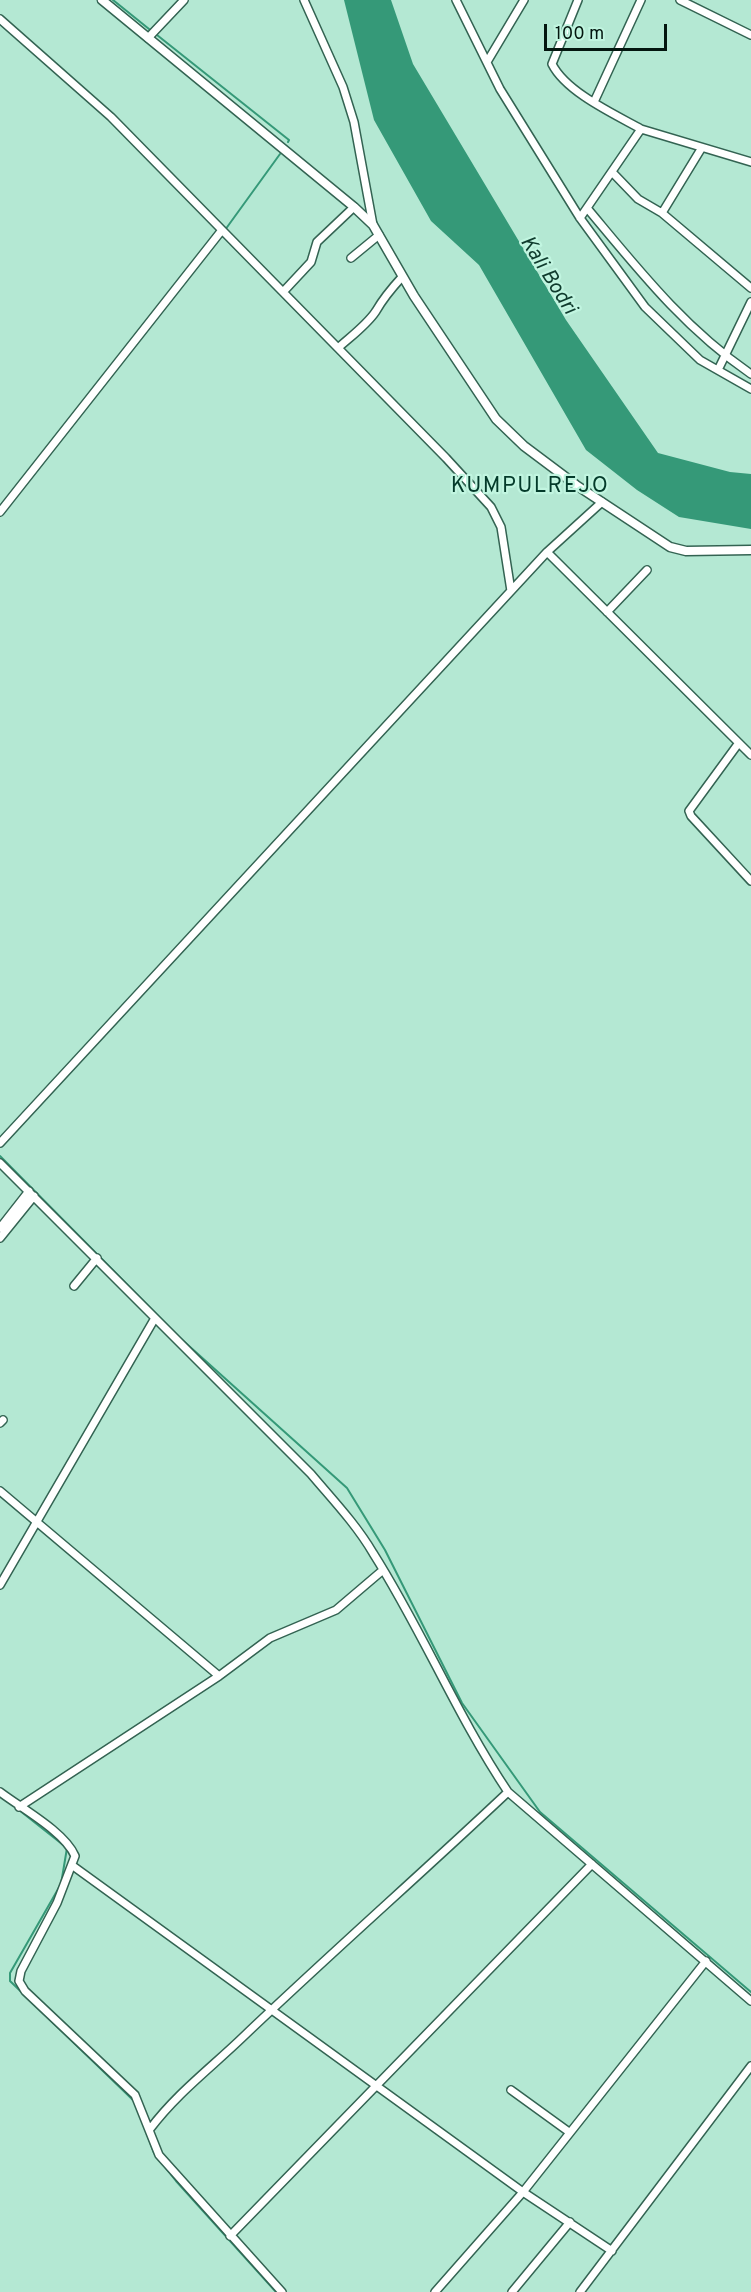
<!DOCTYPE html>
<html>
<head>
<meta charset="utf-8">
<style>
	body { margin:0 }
	#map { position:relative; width:751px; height:2292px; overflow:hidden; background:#b4e8d3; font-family:Overpass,sans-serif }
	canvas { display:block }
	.scale { position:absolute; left:544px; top:24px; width:123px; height:27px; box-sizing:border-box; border:3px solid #03160f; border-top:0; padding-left:8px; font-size:18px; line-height:21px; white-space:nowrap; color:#03160f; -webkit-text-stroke:4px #c1f5e0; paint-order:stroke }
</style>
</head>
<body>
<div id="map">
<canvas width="751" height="2292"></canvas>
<div class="scale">100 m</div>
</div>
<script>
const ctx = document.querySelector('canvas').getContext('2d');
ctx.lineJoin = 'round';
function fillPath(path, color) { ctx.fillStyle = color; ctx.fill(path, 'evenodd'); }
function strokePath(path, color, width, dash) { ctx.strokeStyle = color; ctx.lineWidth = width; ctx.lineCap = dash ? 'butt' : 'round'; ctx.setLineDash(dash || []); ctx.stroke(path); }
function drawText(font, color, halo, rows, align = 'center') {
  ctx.font = font + ' Overpass,sans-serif'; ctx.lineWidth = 4.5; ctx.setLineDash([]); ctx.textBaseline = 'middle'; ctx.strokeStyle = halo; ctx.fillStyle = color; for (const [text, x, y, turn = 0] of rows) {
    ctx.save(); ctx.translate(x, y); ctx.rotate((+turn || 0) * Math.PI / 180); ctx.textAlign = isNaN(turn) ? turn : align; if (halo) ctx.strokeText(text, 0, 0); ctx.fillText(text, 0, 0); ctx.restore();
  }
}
fillPath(new Path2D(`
	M344,0h47l22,64 153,256 92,133 72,19 21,2v55l-72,-12 -42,-27 -51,-40 -107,-185 -48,-44 -57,-101z`), '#359978');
strokePath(new Path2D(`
	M113,0l36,29
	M157,35l132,105 -1,2
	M225,230l55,-76
	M0,1156l179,181 168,151 38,62 77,153 78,109 211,180
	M19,1810l48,38 -6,36 -51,89v8l124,120
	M144,2126l10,27 22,28 100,111`), '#359978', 2);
const minor = new Path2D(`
	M304,0l39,87 11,35 19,103
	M456,0l44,89 80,129 65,89 55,53 51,29
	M578,0l-26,64c14,28 62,50 89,65l-61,89
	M680,0l71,35
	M0,19l111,98 335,341 45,49 10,20 10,64
	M148,38l36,-38
	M487,62l37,-62
	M594,102l47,-102
	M641,129l110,33
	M612,172l26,27 24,14 89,75
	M587,208c51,61 97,120 164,166
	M662,213l39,-64
	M351,258l28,-23
	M283,292l28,-30 6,-20 37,-35
	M338,348c12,-11 29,-23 38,-37 8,-14 15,-22 26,-34
	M718,370l33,-68
	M0,512l222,-282
	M547,552l204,203
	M607,612l40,-42
	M738,744l-49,67 2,5 60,65
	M0,1143l547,-591 55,-50
	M0,1163l311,311c21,25 45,50 62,79 49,77 84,163 135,239l243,209
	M0,1228l29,-37
	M0,1238l34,-42
	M74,1286l23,-28
	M0,1423l3,-3
	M0,1491l219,185
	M0,1585l155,-267
	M0,1792c21,16 65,40 75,64l-18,47 -36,68 -2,10 6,10 110,104 24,60 123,137
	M19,1807l200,-131 51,-38 66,-28 47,-40
	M73,1866l450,326 89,59
	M511,2090l58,42
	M150,2129c27,-36 62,-62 94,-93 87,-83 177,-162 264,-244
	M230,2236l362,-372
	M435,2292l88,-100 183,-231
	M512,2292l58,-70
	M580,2292l171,-226`);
const tertiary = new Path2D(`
	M102,0l252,207 19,18 41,71 82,123 28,27 52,39 94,62 16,4 65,-1`);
strokePath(minor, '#336352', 10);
strokePath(tertiary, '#336352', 11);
strokePath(minor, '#fff', 7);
strokePath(tertiary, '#fff', 8);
drawText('italic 21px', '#0f3b2d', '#c1f5e0', [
	["Kali Bodri",547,276,58]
]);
ctx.letterSpacing = '1.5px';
drawText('22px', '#043a2a', '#c1f5e0', [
	["KUMPULREJO",530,488]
]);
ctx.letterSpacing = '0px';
</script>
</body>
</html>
